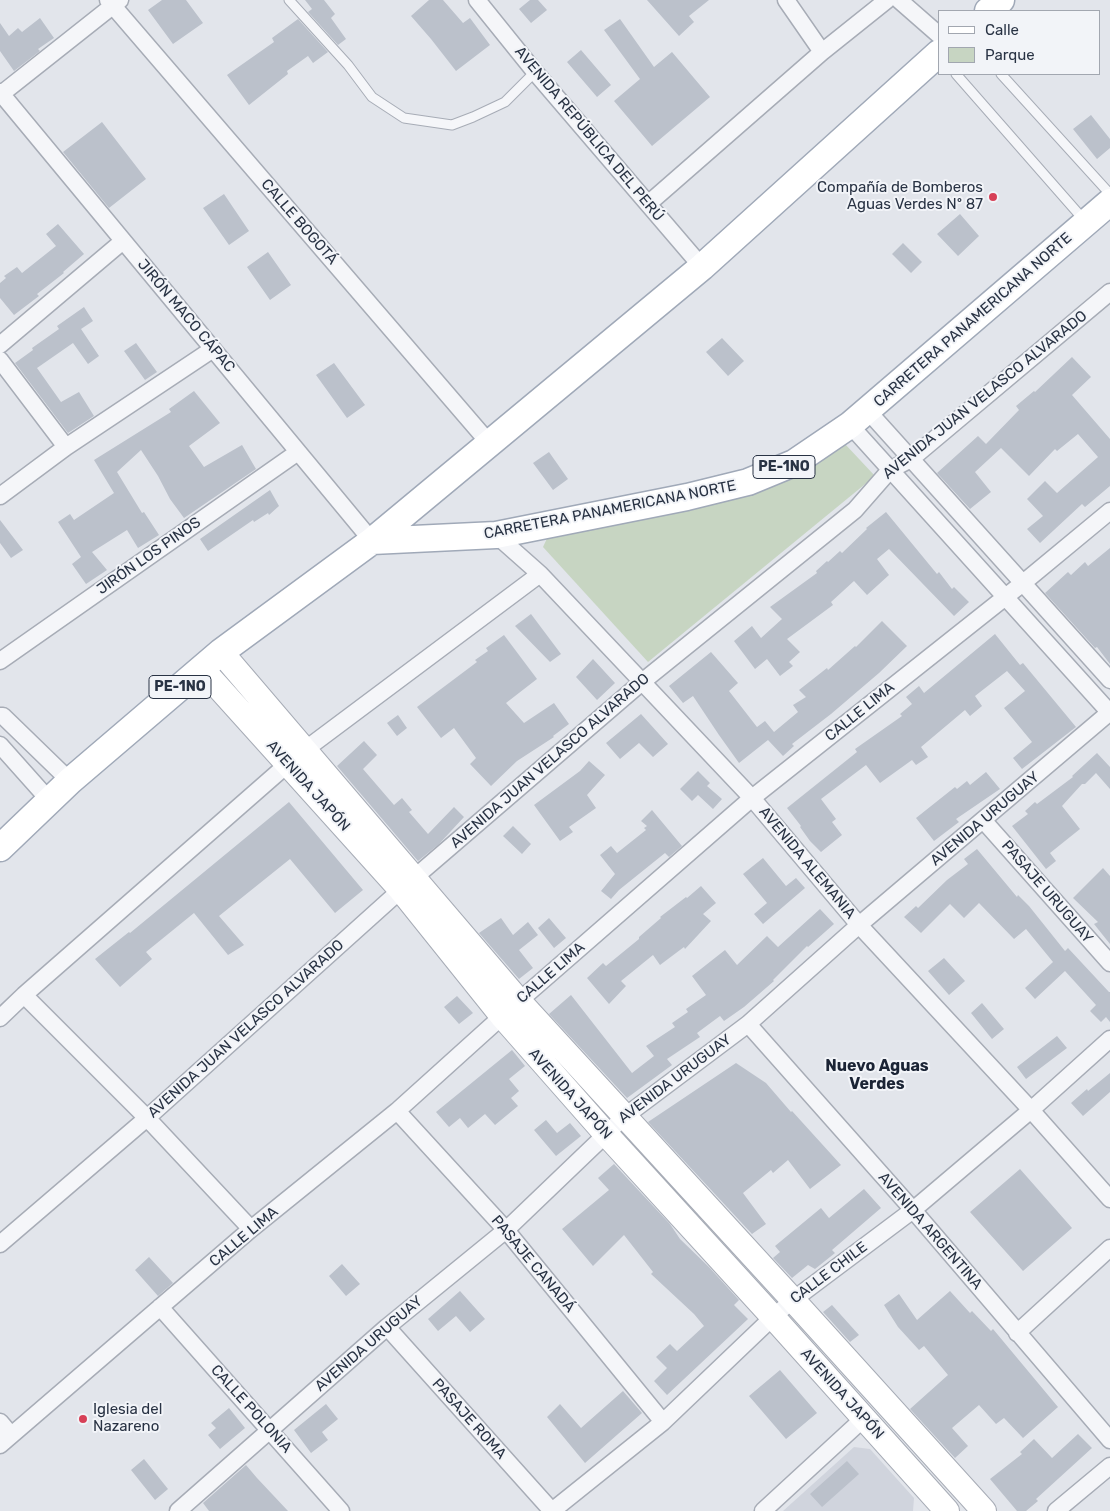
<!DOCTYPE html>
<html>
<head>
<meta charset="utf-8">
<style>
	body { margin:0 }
	#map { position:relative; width:1110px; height:1511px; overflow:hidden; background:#e2e5eb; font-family:Rubik,sans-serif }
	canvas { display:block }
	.legend { position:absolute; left:938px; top:10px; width:162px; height:65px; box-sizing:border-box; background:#f2f4f8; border:1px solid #a2a7b0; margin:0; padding:6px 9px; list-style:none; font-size:15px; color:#293344 }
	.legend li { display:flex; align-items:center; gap:10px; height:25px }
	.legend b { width:25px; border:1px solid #a2a7b0 }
</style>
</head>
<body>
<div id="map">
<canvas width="1110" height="1511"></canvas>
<ul class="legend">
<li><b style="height:6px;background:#fff"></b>Calle</li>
<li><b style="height:14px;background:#c7d5c2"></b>Parque</li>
</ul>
</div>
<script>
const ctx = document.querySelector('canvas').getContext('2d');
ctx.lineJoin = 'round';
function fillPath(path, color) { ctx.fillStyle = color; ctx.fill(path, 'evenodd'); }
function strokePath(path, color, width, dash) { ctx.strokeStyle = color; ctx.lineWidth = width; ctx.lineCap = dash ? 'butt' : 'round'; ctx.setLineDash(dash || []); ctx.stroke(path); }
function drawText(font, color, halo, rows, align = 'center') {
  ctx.font = font + ' Rubik,sans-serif'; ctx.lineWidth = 4; ctx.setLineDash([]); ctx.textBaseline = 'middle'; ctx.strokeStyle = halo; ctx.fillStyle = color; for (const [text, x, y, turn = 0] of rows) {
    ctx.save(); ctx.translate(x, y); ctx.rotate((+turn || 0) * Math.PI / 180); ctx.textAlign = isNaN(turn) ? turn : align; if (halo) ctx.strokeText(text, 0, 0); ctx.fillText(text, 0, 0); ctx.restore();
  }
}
fillPath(new Path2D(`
	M854,1447l16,2 44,49 -1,13h-130z`), '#d0d4dd');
fillPath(new Path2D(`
	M845,444l30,32 -227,186 -105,-115 7,-15z`), '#c7d5c2');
fillPath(new Path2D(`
	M162,0h24l17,23 -30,21 -25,-34z
	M305,0h19l11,14 -4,4 15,21 -8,6 -30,-33 4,-3z
	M429,0h14l20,23 7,-5 20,27 -34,26 -25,-32 -20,-23z
	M530,0h8l9,10 -16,13 -12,-14z
	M647,0h62l-20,16 5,6 -15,14z
	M40,18l14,20 -16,11 2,2 -26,20 -14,-20v-28l9,13 9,-8 4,4z
	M298,19l30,33 -15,11 -5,-7 -21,15 1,3 -39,31 -22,-30 47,-33 -2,-4z
	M620,19l34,48 18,-15 38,45 -58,49 -38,-45 26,-22 -36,-49z
	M581,50l30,35 -14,12 -30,-35z
	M1091,115l19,24v9l-13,11 -24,-30z
	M102,122l44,57 -37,29 -46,-56z
	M224,194l25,37 -20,14 -26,-37z
	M960,214l19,22 -21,20 -21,-22z
	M58,224l26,30 -21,18 1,1 -27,21 2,2 -25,19 -14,-17v-15l6,-5 -2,-2 13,-9 5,6 34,-27 -10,-12z
	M903,243l19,19 -11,11 -19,-19z
	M268,252l23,33 -21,15 -23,-33z
	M84,307l9,14 -12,8 18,27 -11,8 -15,-21 -36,25 24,34 18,-10 15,24 -26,17 -53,-70 18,-13 -1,-2 27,-19 -2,-3z
	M722,338l22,23 -16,15 -22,-24z
	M136,343l21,29 -12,8 -21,-29z
	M1072,357l19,20 -19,18 38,44v47l-25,21 -3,-3 -42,39 -13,-14 16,-13 -16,-17 18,-18 12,12 41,-36 -20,-23 -21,17 -2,-2 -26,27 -28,-28 -26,24 16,20 -21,17 -33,-36 41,-37 8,8 33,-34 -3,-4 18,-15 1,1z
	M334,363l31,42 -18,13 -31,-43z
	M194,391l26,32 -31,23 15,21 38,-22 14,24 -72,49 -14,-19 -12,-23 -17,-26 -24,22 25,41 2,-1 15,23 -21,13 -11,-18 -35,22 15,18 -21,14 -14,-20 9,-7 -23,-35 12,-8 4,6 40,-27 -20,-33 77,-48 -2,-3z
	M549,452l19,27 -15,11 -20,-27z
	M270,490l9,16 -10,9 -1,-2 -14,9 -1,-2 -45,31 -8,-12z
	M886,512l51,62 2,-2 13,17 2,-2 15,15 -15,14 -65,-67 -12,10 12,16 -22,20 -13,-14 -23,21 2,3 -46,34 13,13 -11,10 4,4 -13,10 -13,-17 -12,10 -21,-28 18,-15 9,12 21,-19 -12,-12 47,-34 -1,-2 11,-10 1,1 12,-11 2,2 25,-24 -1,-1z
	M0,520l23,30 -12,8 -11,-15z
	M1110,548v116l-13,-17 -2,1 -50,-55 23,-21 3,3 14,-13 3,4z
	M531,614l30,40 -11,8 -35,-36z
	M882,621l25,25 -28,27 -48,41 -39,30 2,2 -11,10 -15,-16 -29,23 -20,-28 -26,-39 -10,7 -14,-17 42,-34 27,31 -9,8 28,36 8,-6 9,11 24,-20 -5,-7 13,-8 -7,-7 28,-22 1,2 27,-24 1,1z
	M995,634l25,31 3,-2 53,64 -54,42 -9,-11 19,-16 -28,-34 21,-17 -18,-20 -32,25 7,10 -12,10 -5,-6 -44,37 7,10 -12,8 -4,-5 -32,23 -14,-18 -45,34 15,20 -4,3 10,13 -21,17 -11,-11 -10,-14 1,-1 -14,-18 70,-56 -2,-3 47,-33 -2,-2 12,-10 -6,-7 13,-11 5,7z
	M504,635l33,44 -31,24 18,20 30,-20 15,21 -16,12 1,1 -37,24 -26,25 -21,-22 6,-6 -22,-30 -13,10 -24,-31 60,-45 -2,-2 13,-9 -2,-3z
	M593,659l22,24 -18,17 -21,-23z
	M641,714l27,30 -15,13 -14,-14 -19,16 -14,-16z
	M398,715l9,13 -10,8 -10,-13z
	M364,741l13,14 -14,14 31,36 8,-7 10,12 -3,2 19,22 26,-27 10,10 -25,27 -21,17 -81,-95z
	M1097,753l13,14v22l-14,-16 -11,11h-3l-20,22 18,23 -30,24 6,8 -10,8 -34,-43 16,-12 -3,-3 10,-9 2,2 36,-27 -1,-1z
	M589,761l16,14 -18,20 9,13 -27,19 4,5 -13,9 -26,-36 46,-34z
	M698,771l12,12 -3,3 15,13 -9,10 -15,-14 -6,6 -12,-12z
	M986,772l14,17 -44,30 3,3 -25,19 -18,-23 39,-31 2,2 10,-8 3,4z
	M289,802l74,88 -28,23 -45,-54 -71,57 25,29 -16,10 -34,-42 -48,39 6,7 -32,28 -25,-28 34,-27 1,1z
	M652,810l30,36 -13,11 -4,-4 -46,37 -8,9 -10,-8 14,-17 -15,-19 11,-9 6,7 29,-23 -2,-2 3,-2 -6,-5z
	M513,826l18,18 -9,10 -19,-18z
	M977,849l40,48 1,-2 11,11 36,45 3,-3 41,44h1v30l-4,-5 -5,5 -11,-11 6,-6 -31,-34 -30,28 -10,-11 28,-26 -27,-33 -12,10 -35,-36 -15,15 -14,-14 -29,29 -17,-16 12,-11 2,2 29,-28 21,-16 -4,-5z
	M763,858l23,28 10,-8 9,10 -42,36 -9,-10 13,-11 -24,-29z
	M1103,868l7,8v68l-16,-20 4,-2 -25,-24z
	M701,886l15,17 -13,11 8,7 -26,28 -1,-2 -24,18 -7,-10 -32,26 5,5 -17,18 -22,-26 16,-15 3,3 33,-27v-2l22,-19 -1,-1 26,-20 1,1z
	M820,909l14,15 -26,23 -1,-1 -34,34 1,1 -30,26 -20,14 -4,-5 -23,17 3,4 -33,22 5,6 -45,33 -78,-84 22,-19 61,78 22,-17 -8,-10 29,-19 -3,-4 16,-11 -2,-3 20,-14 -14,-19 33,-26 12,15 30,-29 11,11z
	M501,918l12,17 15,-13 10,13 -19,15 14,18 -14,11 -40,-46z
	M549,918l17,20 -12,10 -16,-20z
	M944,958l21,23 -16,14 -21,-24z
	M457,996l16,17 -14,11 -15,-17z
	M982,1003l22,26 -12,10 -21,-26z
	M1057,1036l10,12 -41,31 -9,-12z
	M512,1050l13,16 -16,13 10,12 -8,7 7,8 -23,19 -10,-11 -17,14 -8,-10 -11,9 -13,-15z
	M736,1063l30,20 25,29 1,-1 49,54 -31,24 -22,-29 -15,13 -2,-3 -28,23 23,31 -14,10 -104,-112z
	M1110,1073v19l-27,24 -12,-13 16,-14 1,2z
	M546,1120l11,13 13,-10 11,13 -25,20 -22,-26z
	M614,1164l56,60 10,15 29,28 30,33 -5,5 14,14 -81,76 -13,-14 13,-13 -11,-11 14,-13 7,7 27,-25 -10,-12 -43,-40 2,-2 -29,-37 -31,31 -31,-37 47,-39 -11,-12z
	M1020,1169l52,59 -49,43 -53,-59z
	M864,1189l17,19 -49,42 3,3 -20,16 -7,-4 -16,13 -19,-20 7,-6 -5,-6 46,-38 8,10z
	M149,1257l24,26 -15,13 -23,-26z
	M342,1264l18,20 -14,12 -17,-20z
	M460,1291l25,28 -15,13 -14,-16 -18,15 -10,-12z
	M950,1291l20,22 2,-2 19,20 2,-2 65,78 -35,31 -19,-20 -8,6 -17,-19 -27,23 16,18 -13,12 -45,-49 38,-34 -24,-29 -5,4 -21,-23 -14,-22 15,-11 18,26z
	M832,1305l27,30 -9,7 -27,-30z
	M780,1370l37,43 -31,26 -37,-43z
	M623,1391l19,22 -57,50 -38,-46 13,-13 21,24z
	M326,1404l12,15 -16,13 6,8 -17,13 -17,-23z
	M229,1408l16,20 -25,21 -12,-14 8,-7 -5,-5z
	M1078,1434l14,14 -56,51 2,2 -12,10h-9l-27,-32 32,-25 -2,-2 14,-13 18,19z
	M144,1459l24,30 -13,11 -24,-30z
	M847,1461l12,13 -37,33 -12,-13z
	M246,1465l11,13 31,33h-79l-6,-8z`), '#bbc1cb');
const lane = new Path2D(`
	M289,0l59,65 24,32 32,21 48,7 21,-8 32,-15 30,-30
	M956,74l128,146
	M1001,74l109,120`);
const street = new Path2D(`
	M108,0l382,444
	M477,0l58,72 167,195
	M786,0l36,52
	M899,0l40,35
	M0,92l372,449
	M0,95l120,-95
	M648,204l174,-152 65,-52
	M0,345l123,-104
	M0,360l66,87
	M867,410l243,270
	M850,425l260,288
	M0,496l66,-49 147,-98
	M496,535l44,39 212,224 107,127 172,185 79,89
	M0,661l298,-209
	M0,716h3l67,65
	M0,745l49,55
	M983,820l127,143
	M24,995l123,123 104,111
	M0,1018l24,-23 274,-240 242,-181
	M748,1024l165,186 197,230
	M397,1111l109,119 157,192
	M0,1244l147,-126 267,-240 228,-196 213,-172 35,-40 21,-11 199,-167
	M160,1307l181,204
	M387,1327l165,184
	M1017,1333l93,-85
	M0,1422l11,13
	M0,1445l251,-216 146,-118 122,-110 233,-203 271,-215 87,-72
	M178,1511l209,-184 119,-97 118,-113 124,-93 111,-99 251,-213
	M552,1511l111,-89 110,-105 20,-17 120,-90 118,-100 79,-71
	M763,1511l100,-92
	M1056,1511l54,-45`);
const secondary = new Path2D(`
	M221,652l298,349 274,299 191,211
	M202,669l199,221 101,126 103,117 168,184 174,194`);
const primary = new Path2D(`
	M988,11l13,-11
	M372,541l124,-6 191,-38 61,-15 46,-19 56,-38 260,-223
	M0,848l70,-67 151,-129 151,-111 330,-274 237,-214`);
strokePath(lane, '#a7acb6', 11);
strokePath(street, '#a7acb6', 19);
strokePath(secondary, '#a7acb6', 26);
strokePath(primary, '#a0a9b8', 29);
strokePath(lane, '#f5f6f9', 9);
strokePath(street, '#f5f6f9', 16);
strokePath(secondary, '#fff', 24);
strokePath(primary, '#fff', 26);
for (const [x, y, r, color] of [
	[993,197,5,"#d74057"],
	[83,1419,5,"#d74057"]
]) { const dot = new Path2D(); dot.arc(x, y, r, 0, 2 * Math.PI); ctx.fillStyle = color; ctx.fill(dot); strokePath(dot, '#f2f4f8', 2); }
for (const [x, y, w] of [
	[784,467,62],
	[180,687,62]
]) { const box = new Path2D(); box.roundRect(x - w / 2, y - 11.5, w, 23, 4); ctx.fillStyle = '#f2f4f8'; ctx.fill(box); strokePath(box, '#293344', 1); }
drawText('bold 14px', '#293344', null, [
	["PE-1NO",784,467],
	["PE-1NO",180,687]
]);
drawText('15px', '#293344', '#f2f4f8', [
	["AVENIDA REPÚBLICA DEL PERÚ",589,134,50],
	["CALLE BOGOTÁ",299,222,49],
	["JIRÓN MACO CÁPAC",186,316,50],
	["CARRETERA PANAMERICANA NORTE",973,320,-41],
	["AVENIDA JUAN VELASCO ALVARADO",985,395,-39],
	["CARRETERA PANAMERICANA NORTE",610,510,-11],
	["JIRÓN LOS PINOS",149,556,-35],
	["CALLE LIMA",860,712,-39],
	["AVENIDA JUAN VELASCO ALVARADO",550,761,-41],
	["AVENIDA JAPÓN",308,786,48],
	["AVENIDA URUGUAY",985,819,-40],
	["AVENIDA ALEMANIA",807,863,50],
	["PASAJE URUGUAY",1047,892,49],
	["CALLE LIMA",551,973,-41],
	["AVENIDA JUAN VELASCO ALVARADO",246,1029,-42],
	["AVENIDA URUGUAY",675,1079,-37],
	["AVENIDA JAPÓN",570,1094,48],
	["AVENIDA ARGENTINA",930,1231,49],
	["CALLE LIMA",244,1237,-40],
	["PASAJE CANADÁ",533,1264,50],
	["CALLE CHILE",829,1273,-37],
	["AVENIDA URUGUAY",369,1344,-41],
	["AVENIDA JAPÓN",842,1394,48],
	["CALLE POLONIA",251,1409,48],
	["PASAJE ROMA",469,1419,48]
]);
drawText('15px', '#293344', '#f2f4f8', [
	["Compañía de Bomberos",983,188],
	["Aguas Verdes Nº 87",983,205],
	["Iglesia del",93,1410,"left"],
	["Nazareno",93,1427,"left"]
], 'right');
drawText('bold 16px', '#1b2435', '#f2f4f8', [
	["Nuevo Aguas",877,1066],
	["Verdes",877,1084]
]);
</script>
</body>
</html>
